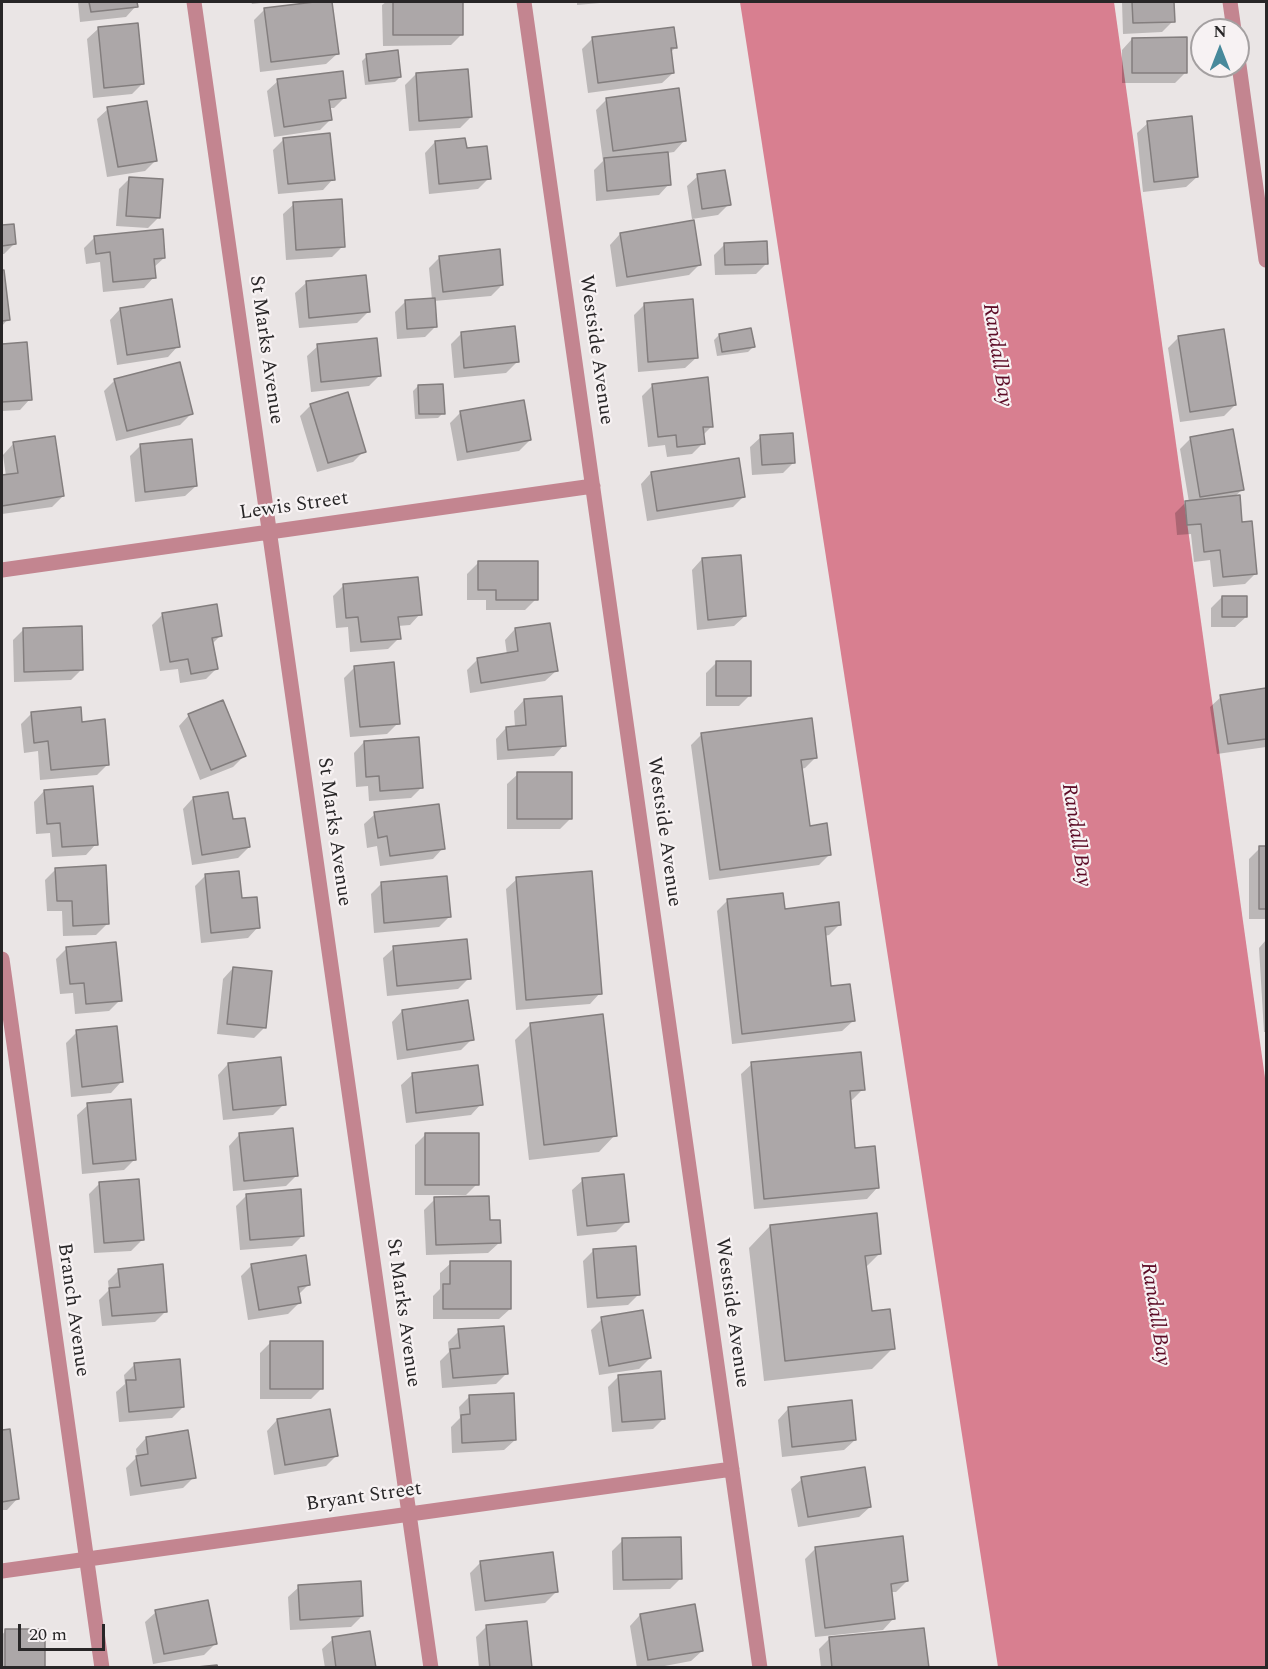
<!DOCTYPE html>
<html>
<head>
<meta charset="utf-8">
<style>
	body { margin:0 }
	#map { position:relative; width:1268px; height:1669px; overflow:hidden; background:#eae5e5; font-family:Spectral,serif }
	canvas { display:block }
	.frame { position:absolute; inset:0; border:3px solid #282627; pointer-events:none }
	.north { position:absolute; left:1190px; top:18px; width:60px; height:60px; box-sizing:border-box; background:#f7f2f3; border:2px solid #a4a0a1; border-radius:50%; rotate:0deg; font-size:16px; font-weight:700; line-height:24px; text-align:center; color:#282627 }
	.north::after { content:''; display:block; margin:auto; width:21px; height:27px; background:#47899b; clip-path:polygon(50% 0,100% 100%,50% 72%,0 100%) }
	.scale { position:absolute; left:18px; top:1624px; width:87px; height:27px; box-sizing:border-box; border:3px solid #282627; border-top:0; padding-left:8px; font-size:18px; line-height:21px; white-space:nowrap; color:#282627; -webkit-text-stroke:4px #f7f2f3; paint-order:stroke }
</style>
</head>
<body>
<div id="map">
<canvas width="1268" height="1669"></canvas>
<div class="frame"></div>
<div class="north">N</div>
<div class="scale">20 m</div>
</div>
<script>
const ctx = document.querySelector('canvas').getContext('2d');
ctx.lineJoin = 'round';
function fillPath(path, color) { ctx.fillStyle = color; ctx.fill(path, 'evenodd'); }
function strokePath(path, color, width, dash) { ctx.strokeStyle = color; ctx.lineWidth = width; ctx.lineCap = dash ? 'butt' : 'round'; ctx.setLineDash(dash || []); ctx.stroke(path); }
function drawText(font, color, halo, rows, align = 'center') {
  ctx.font = font + ' Spectral,serif'; ctx.lineWidth = 4.5; ctx.setLineDash([]); ctx.textBaseline = 'middle'; ctx.strokeStyle = halo; ctx.fillStyle = color; for (const [text, x, y, turn = 0] of rows) {
    ctx.save(); ctx.translate(x, y); ctx.rotate((+turn || 0) * Math.PI / 180); ctx.textAlign = isNaN(turn) ? turn : align; if (halo) ctx.strokeText(text, 0, 0); ctx.fillText(text, 0, 0); ctx.restore();
  }
}
fillPath(new Path2D(`
	M740,2h374l152,1083v582h-268z`), '#d87f90');
fillPath(new Path2D(`
	M78,2h58v4l-10,11 -46,5z
	M251,2h18l-17,2z
	M331,2l6,52 -11,10 -66,8 -6,-52 11,-11z
	M386,2h75l1,32 -11,11 -68,1 -1,-41z
	M577,2h34l-34,3z
	M1122,2h50l1,19 -11,11 -39,2z
	M98,29l45,54 -11,11 -39,4 -6,-59z
	M593,38l83,9 -6,6 3,20 -11,10 -74,10 -6,-44z
	M1132,39l54,33 -11,11h-53v-33z
	M367,56l33,21 -5,5 -30,3 -3,-24z
	M416,74l55,43 -11,11 -51,3 -4,-46z
	M278,81l67,16 -11,11h-5l1,12 -10,10 -46,7 -7,-46z
	M607,99l77,42 -10,11 -7,1 2,31 -10,11 -63,6 -2,-31 9,-9 -7,-51z
	M108,109l48,51 -11,11 -38,6 -10,-58z
	M1148,123l49,54 -11,10 -43,5 -6,-59z
	M284,139l49,40 -10,11 -45,4 -5,-44z
	M435,142l30,7 24,29 -11,11 -49,5 -4,-41z
	M698,176l31,28 -11,11 -26,4 -5,-33z
	M129,179l30,38 -11,11 -32,-2 3,-37z
	M294,204l49,42 -11,11 -46,3 -3,-46z
	M13,225l2,18 -11,11h-2v-27z
	M620,234l80,30 -11,11 -73,12 -6,-42z
	M95,237l69,21 -11,10 1,9 -10,11 -41,4 -3,-30 -14,2 -2,-16z
	M725,244l42,19 -11,11 -41,1 -1,-20z
	M440,257l62,28 -11,11 -57,5 1,26 -10,10 -28,2 -2,-27 11,-11 26,-1 -3,-32z
	M2,271h1l5,48 -6,7z
	M306,283l62,29 -11,11 -58,5 -4,-35z
	M644,305l52,53 -11,10 -47,4 -4,-57z
	M120,309l58,37 -10,11 -51,8 -7,-45z
	M461,334l56,28 -11,11 -52,5 -3,-34z
	M719,335l34,12 -5,5 -31,4 -3,-16z
	M1179,337l56,68 -11,11 -44,6 -12,-74z
	M26,343l4,56 -10,11 -18,1v-66z
	M318,346l62,29 -11,11 -58,6 -4,-36z
	M115,380l76,34 -11,11 -64,16 -12,-50z
	M653,385l59,41 -10,10 1,7 -11,11 -25,3 -2,-12 -17,2 -6,-51z
	M418,386l25,27 -5,5 -23,1 -2,-28z
	M311,405l53,46 -11,11 -36,10 -17,-56z
	M461,412l69,28 -11,11 -62,10 -7,-38z
	M761,437l33,25 -11,11 -31,2 -2,-28z
	M1191,438l51,52 -8,7 22,76 -11,11 -32,3 -3,-27 -16,2 -3,-28 -14,1 -2,-22 11,-11h3l-9,-53z
	M13,444l50,52 -11,11 -50,7v-37l4,-1 -3,-21z
	M140,446l56,40 -11,10 -50,6 -5,-46z
	M651,473l93,23 -11,11 -86,14 -6,-37z
	M702,559l43,57 -11,10 -37,4 -5,-60z
	M478,563l58,36 -11,11h-39v-10h-19v-26z
	M344,585l76,29 -10,11 -12,1 1,12 -11,11 -38,3 -2,-25 -12,1 -3,-32z
	M1222,597l24,20 -11,10h-24v-19z
	M163,614l58,21 -9,9 4,25 -10,10 -26,4 -2,-14 -18,2 -8,-46z
	M24,629l57,41 -10,10 -57,2 -1,-42z
	M515,629l41,42 -11,10 -75,12 -3,-23 11,-11 29,-4 -2,-15z
	M717,662l33,33 -11,11h-33v-33z
	M355,667l43,56 -11,11 -37,3 -6,-59z
	M1266,690v57l-49,7 -7,-47 11,-10z
	M524,700l40,45 -10,11 -57,4 -1,-21 10,-11 9,-1 -1,-16z
	M32,713l49,10 27,41 -11,11 -57,5 -2,-29 -14,2 -3,-29z
	M189,715l55,41 -11,11 -33,13 -21,-54z
	M702,734l114,23 -11,11 -4,1 8,58 20,28 -10,10 -110,15 -18,-135z
	M364,742l57,46 -10,10 -42,3 -1,-15 -12,1 -2,-34z
	M518,774l53,44 -11,11h-53v-45z
	M44,791l52,53 -10,11 -34,2 -2,-24 -14,1 -2,-32z
	M193,798l38,23 18,26 -11,11 -46,7 -9,-56z
	M375,814l68,34 -10,11 -53,7 -3,-20 -10,2 -3,-24z
	M1260,848h6v71h-17v-60z
	M56,869l51,55 -11,11 -33,1 -1,-25h-15l-2,-31z
	M206,875l35,25 17,27 -10,11 -47,5 -6,-57z
	M517,879l83,114 -10,11 -74,6 -10,-121z
	M381,884l69,32 -11,11 -65,6 -3,-39z
	M728,900l55,10 57,14 -11,11 -5,1 6,52 23,33 -11,10 -110,13 -15,-133z
	M1266,940v92h-2l-5,-84z
	M67,948l53,52 -11,11 -34,3 -2,-21 -13,1 -4,-35z
	M394,948l75,30 -11,11 -71,7 -4,-38z
	M233,968l32,59 -11,11 -37,-4 6,-55z
	M402,1011l70,28 -11,11 -64,10 -5,-38z
	M531,1024l84,111 -16,17 -70,8 -14,-120z
	M77,1032l44,50 -10,11 -40,4 -5,-54z
	M228,1064l56,40 -11,11 -50,5 -5,-45z
	M752,1064l111,25 -11,11h-3l5,50 23,38 -10,11 -113,10 -13,-135z
	M412,1075l69,29 -10,11 -65,8 -5,-38z
	M88,1105l47,54 -11,11 -42,4 -5,-59z
	M426,1134l51,50 -11,11h-51v-50z
	M239,1135l58,40 -11,11 -53,5 -4,-45z
	M583,1180l44,41 -11,11 -39,4 -5,-46z
	M100,1183l42,57 -11,11 -37,2 -5,-59z
	M247,1195l56,40 -11,11 -52,4 -4,-44z
	M435,1199l54,23 10,21 -11,10 -62,2 -2,-45z
	M770,1226l110,27 -15,15 6,44 22,36 -21,21 -108,12 -15,-133z
	M594,1250l45,44 -11,11 -41,3 -4,-47z
	M451,1263l59,46 -11,10h-66v-23l7,-7v-16z
	M252,1265l57,19 -11,11 1,8 -11,11 -40,6 -7,-44z
	M119,1270l47,41 -11,11 -53,4 -3,-26 10,-10 -1,-9z
	M602,1319l48,39 -11,11 -40,6 -8,-45z
	M459,1331l47,43 -10,10 -54,4 -2,-27 9,-9 -1,-10z
	M271,1342l51,46 -11,11h-51v-46z
	M135,1364l48,43 -11,11 -53,4 -3,-30 9,-8 -1,-9z
	M619,1376l45,42 -11,11 -41,3 -4,-45z
	M470,1396l45,44 -11,10 -52,3 -1,-26 9,-9 -1,-11z
	M788,1409l67,31 -11,10 -62,7 -4,-37z
	M277,1420l60,35 -11,11 -52,9 -7,-44z
	M9,1430l8,69 -10,11h-5v-79z
	M146,1438l48,39 -11,11 -53,8 -4,-28 11,-11 -1,-8z
	M802,1479l68,28 -11,10 -61,10 -7,-38z
	M623,1540l58,38 -11,11 -57,1 -1,-39z
	M816,1548l91,33 -11,11h-6l3,27 -10,11 -68,7 -10,-78z
	M481,1562l75,30 -11,11 -70,8 -5,-38z
	M299,1587l63,29 -11,11 -61,3 -2,-33z
	M156,1612l59,32 -11,11 -51,9 -8,-42z
	M640,1615l62,36 -11,10 -37,7h-17l-7,-42z
	M487,1626l43,42h-51l-3,-31z
	M6,1630l37,38h-41v-33z
	M832,1636l1,2 94,30h-106l-2,-19z
	M333,1639l41,29h-49l-3,-19z`), '#0003');
const building = new Path2D(`
	M89,2h48l1,5 -47,5z
	M314,2h18l7,52 -68,8 -7,-54z
	M393,2h70v33h-70z
	M1132,2h42l1,20 -42,1z
	M138,23l6,61 -40,4 -6,-61z
	M674,27l3,21h-6l3,25 -76,10 -6,-46z
	M1187,37v36h-55v-35z
	M398,50l3,27 -32,4 -3,-27z
	M468,69l4,48 -53,4 -3,-48z
	M343,71l3,27 -17,2 3,20 -48,7 -7,-48z
	M679,88l7,53 -73,10 -7,-53z
	M147,101l10,60 -39,6 -11,-60z
	M1192,116l6,61 -44,5 -7,-61z
	M330,133l5,47 -47,4 -5,-46z
	M465,138l2,10 20,-2 4,33 -52,5 -4,-43z
	M668,152l3,33 -64,6 -3,-33z
	M725,170l6,35 -29,4 -5,-35z
	M129,177l34,2 -3,39 -34,-2z
	M342,199l3,48 -49,3 -3,-48z
	M694,220l7,45 -74,12 -7,-44z
	M14,224l2,20 -14,2v-21z
	M163,229l2,29 -11,1 2,19 -43,4 -3,-30 -14,2 -2,-18z
	M767,241l1,23 -43,1 -1,-22z
	M500,249l3,36 -60,7 -4,-36z
	M2,270h2l6,50 -8,1z
	M366,275l4,37 -61,6 -3,-37z
	M435,298l2,29 -30,2 -2,-29z
	M172,299l8,48 -53,8 -7,-47z
	M693,299l5,59 -50,4 -4,-59z
	M515,326l4,36 -55,6 -3,-36z
	M751,328l4,19 -33,5 -3,-18z
	M1224,329l12,76 -46,7 -12,-76z
	M377,338l4,38 -60,6 -4,-38z
	M27,342l5,58 -30,2v-58z
	M180,362l13,52 -66,17 -13,-52z
	M708,377l5,50h-10l2,17 -28,3 -1,-12 -18,2 -6,-53z
	M443,384l2,30h-26l-1,-29z
	M348,392l18,60 -38,11 -18,-59z
	M524,400l7,40 -64,12 -7,-41z
	M1233,429l11,61 -44,7 -10,-60z
	M793,433l2,30 -33,2 -2,-30z
	M55,436l9,60 -62,10v-31l16,-2 -5,-31z
	M192,439l5,47 -52,6 -5,-48z
	M739,458l6,39 -88,14 -6,-39z
	M1240,495l2,27 10,-1 5,53 -34,3 -3,-27 -16,2 -3,-28 -14,1 -2,-24z
	M741,555l5,61 -38,4 -6,-62z
	M478,561h60v39h-42v-10h-18z
	M418,577l4,38 -24,2 3,22 -40,3 -3,-25 -12,1 -3,-34z
	M1222,596h25v21h-25z
	M217,604l5,32 -10,2 6,31 -27,5 -3,-15 -18,3 -8,-49z
	M550,623l8,48 -77,12 -4,-25 41,-7 -3,-23z
	M82,626l1,44 -59,2 -1,-44z
	M716,661h35v35h-35z
	M394,662l6,62 -40,3 -6,-61z
	M1266,688v51l-38,5 -8,-49z
	M562,696l4,50 -58,4 -2,-23 20,-2 -2,-26z
	M223,700l23,56 -35,14 -23,-56z
	M81,707l1,15 23,-3 4,46 -58,5 -3,-29 -14,2 -3,-31z
	M812,718l5,40 -16,2 9,66 17,-3 4,32 -111,15 -19,-137z
	M419,737l4,51 -43,3 -1,-15 -13,1 -2,-36z
	M517,772h55v47h-55z
	M93,786l5,59 -36,2 -2,-24 -13,1 -3,-34z
	M228,792l5,27 12,-1 5,29 -48,8 -9,-58z
	M439,804l6,45 -55,7 -3,-20 -9,2 -4,-26z
	M1259,846h7v63h-7z
	M106,865l3,59 -36,2 -1,-25h-15l-2,-33z
	M239,871l3,27 15,-1 3,31 -49,5 -6,-59z
	M592,871l10,123 -76,6 -10,-123z
	M447,876l4,41 -67,6 -3,-41z
	M783,893l2,16 54,-7 2,23 -16,2 6,59 19,-2 5,37 -113,13 -15,-135z
	M467,939l4,40 -74,7 -4,-40z
	M116,942l6,59 -36,3 -2,-21 -14,1 -4,-37z
	M233,967l39,4 -6,57 -39,-4z
	M468,1000l6,40 -67,10 -5,-40z
	M603,1014l14,122 -73,9 -14,-122z
	M117,1026l6,56 -41,5 -6,-57z
	M861,1052l4,38 -15,1 5,57 20,-2 4,42 -115,11 -13,-137z
	M281,1057l5,48 -53,5 -5,-47z
	M478,1065l5,40 -67,8 -4,-40z
	M131,1099l5,61 -43,4 -6,-61z
	M293,1128l5,48 -54,5 -5,-48z
	M425,1133h54v52h-54z
	M624,1174l5,48 -42,4 -5,-48z
	M139,1179l5,61 -40,3 -5,-61z
	M301,1189l3,47 -54,4 -4,-46z
	M489,1196l1,24h10l1,23 -65,2 -2,-48z
	M877,1213l4,41 -16,2 7,55 18,-2 5,40 -110,12 -15,-136z
	M636,1246l4,49 -43,3 -4,-49z
	M306,1255l4,30 -12,2 3,16 -42,7 -8,-46z
	M450,1261h61v48h-68v-25h7z
	M163,1264l4,48 -55,4 -3,-28 11,-1 -2,-18z
	M643,1310l8,48 -42,8 -8,-49z
	M504,1326l4,48 -55,4 -3,-29 10,-1 -2,-19z
	M270,1341h53v48h-53z
	M180,1359l4,48 -55,5 -3,-32h10l-2,-17z
	M661,1371l4,48 -43,3 -4,-47z
	M514,1393l2,47 -54,3 -1,-28 9,-1 -1,-19z
	M852,1400l4,40 -64,7 -4,-40z
	M330,1409l8,47 -53,9 -8,-46z
	M10,1429l9,70 -17,3v-72z
	M188,1430l8,48 -55,8 -5,-30 12,-2 -2,-17z
	M865,1467l6,40 -63,10 -7,-40z
	M903,1536l5,45 -17,3 4,35 -70,9 -10,-81z
	M681,1537l1,42 -59,1 -1,-42z
	M553,1552l5,40 -73,9 -5,-40z
	M361,1581l2,35 -63,4 -2,-35z
	M208,1600l9,44 -53,10 -9,-44z
	M695,1604l8,47 -55,9 -8,-46z
	M527,1621l5,47h-42l-4,-43z
	M924,1628l5,40h-97l-3,-31z
	M5,1629h40v39h-40z
	M370,1631l6,37h-40l-4,-31z
	M217,1665l1,3h-31z`);
fillPath(building, '#aca7a8');
strokePath(building, '#837e7e', 1.5);
strokePath(new Path2D(`
	M194,2l237,1666
	M524,2l236,1666
	M1230,2l4,28
	M1238,58l28,202
	M2,570l591,-84
	M2,959l100,709
	M2,1571l730,-102`), '#c38590', 15);
drawText('20px', '#282627', '#f7f2f3', [
	["St Marks Avenue",265,350,82],
	["Westside Avenue",595,350,82],
	["Lewis Street",294,507,-8],
	["St Marks Avenue",333,832,82],
	["Westside Avenue",663,832,82],
	["Branch Avenue",72,1310,82],
	["St Marks Avenue",402,1313,82],
	["Westside Avenue",731,1313,82],
	["Bryant Street",364,1498,-8]
]);
drawText('italic 21px', '#5c0b26', '#f7f2f3', [
	["Randall Bay",996,355,81],
	["Randall Bay",1075,835,81],
	["Randall Bay",1154,1314,81]
]);
</script>
</body>
</html>
